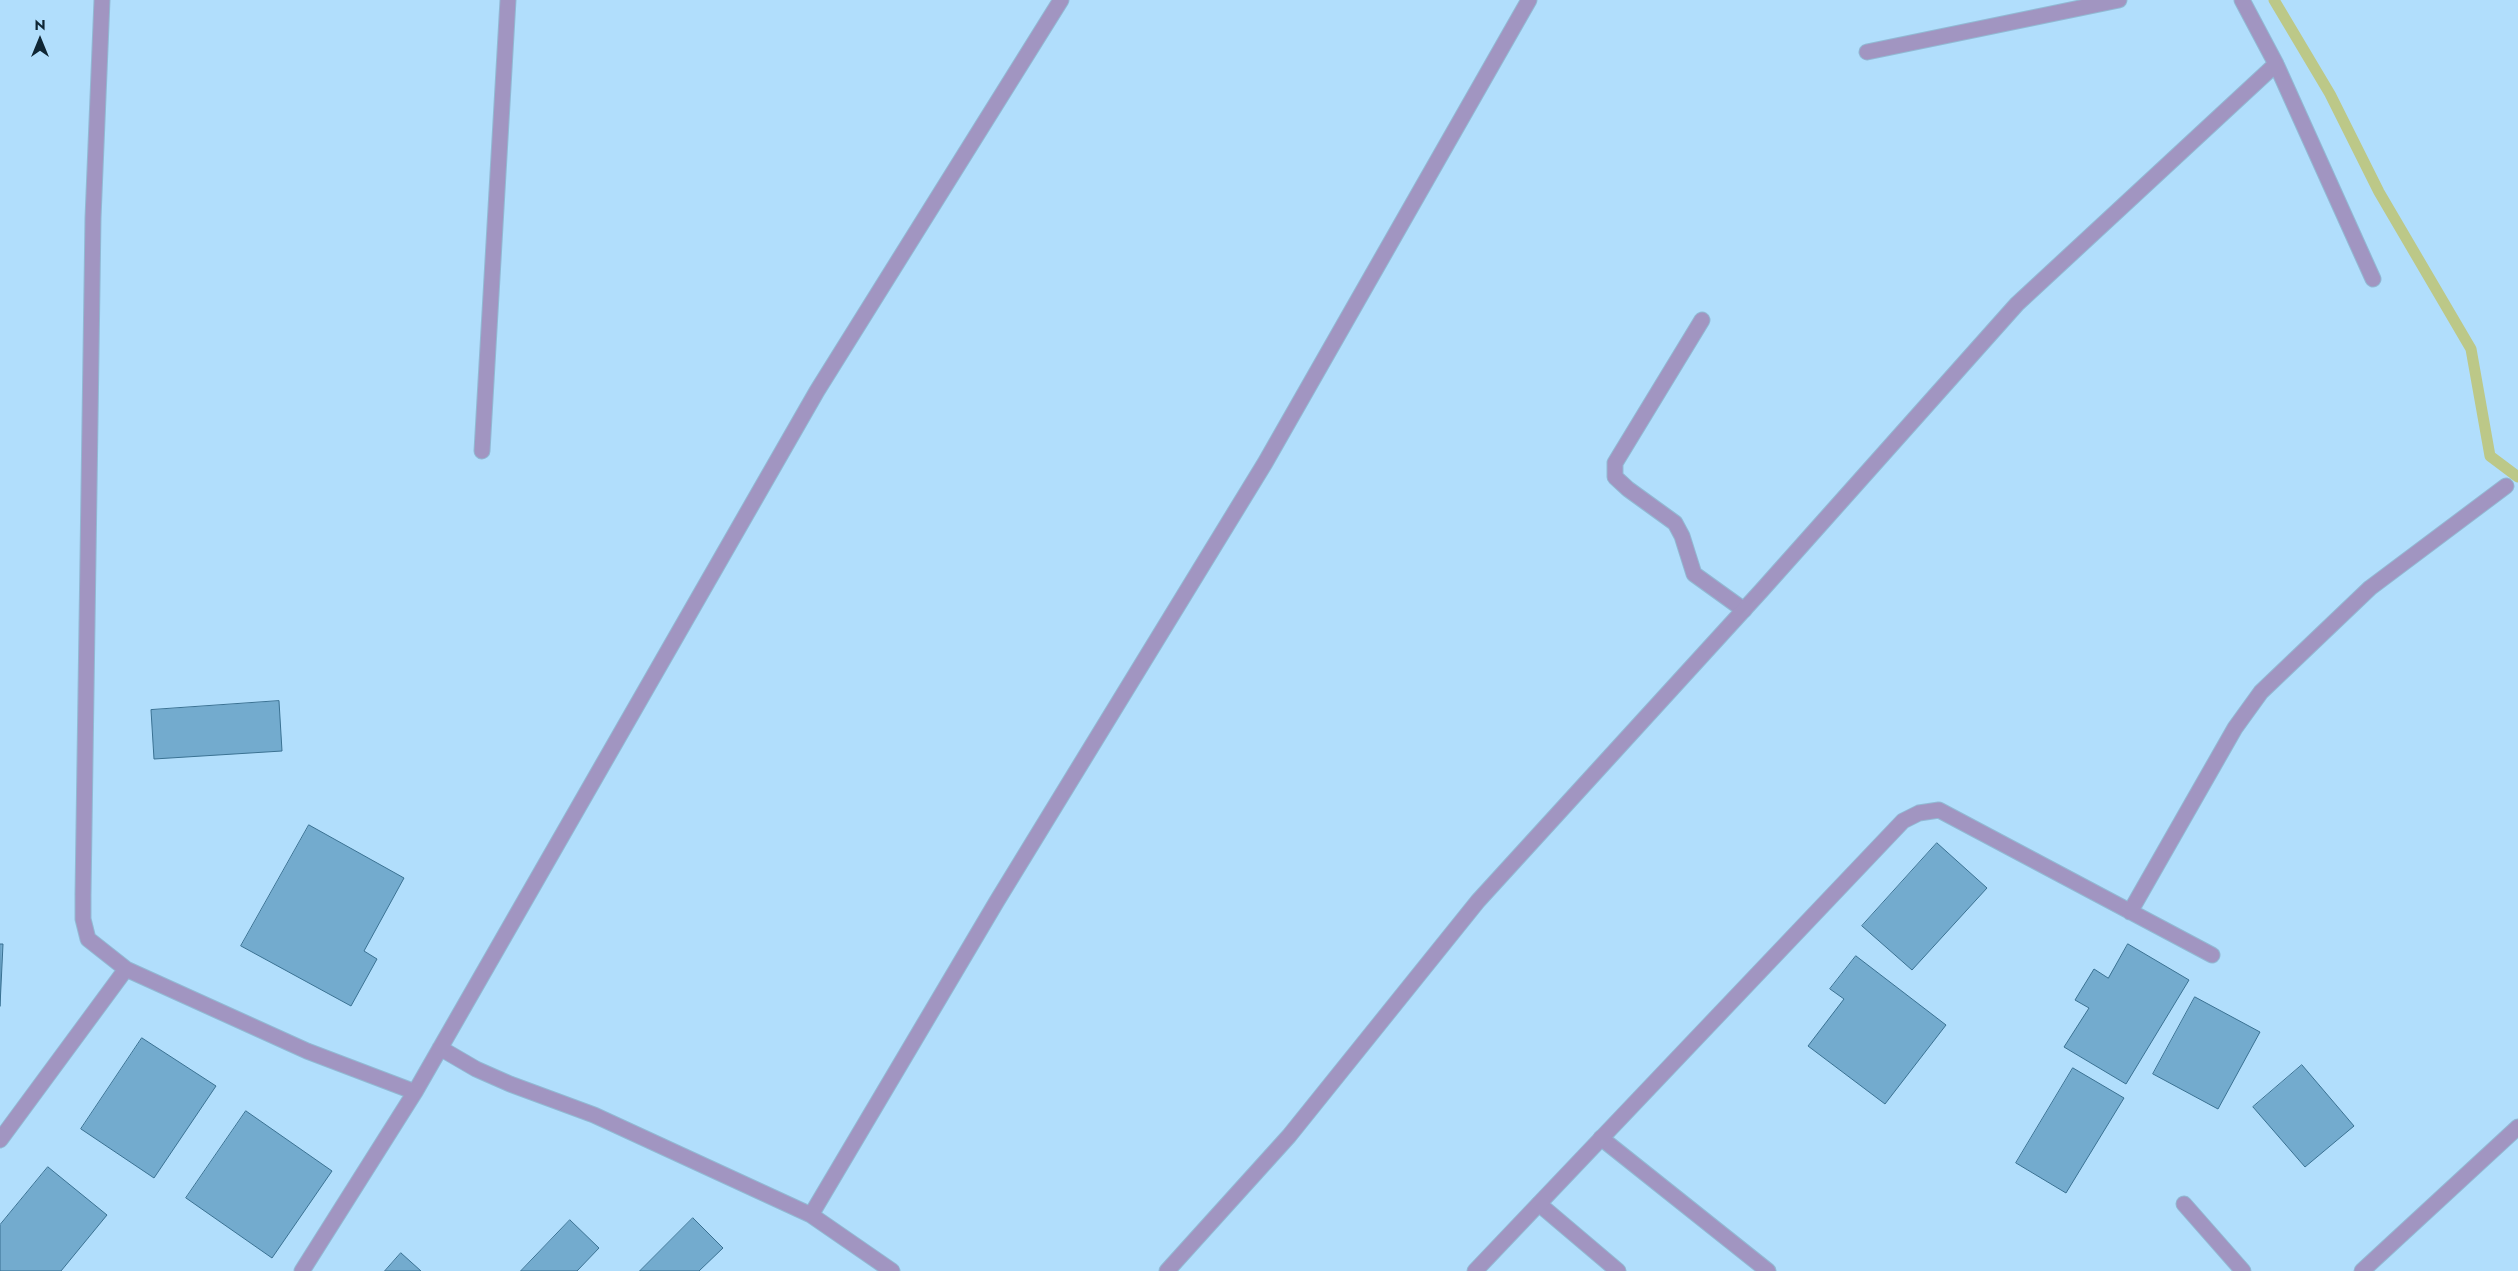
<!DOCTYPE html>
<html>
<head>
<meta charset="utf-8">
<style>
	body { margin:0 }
	#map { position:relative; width:2518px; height:1271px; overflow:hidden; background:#b1defc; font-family:Jost,sans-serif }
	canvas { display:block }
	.north { position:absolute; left:15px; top:15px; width:50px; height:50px; -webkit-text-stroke:4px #b1defc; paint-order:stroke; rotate:0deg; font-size:14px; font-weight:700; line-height:20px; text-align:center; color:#0f2634 }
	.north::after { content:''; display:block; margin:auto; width:18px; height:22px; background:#0f2634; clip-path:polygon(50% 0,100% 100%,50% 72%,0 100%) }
</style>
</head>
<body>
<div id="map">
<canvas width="2518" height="1271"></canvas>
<div class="north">N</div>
</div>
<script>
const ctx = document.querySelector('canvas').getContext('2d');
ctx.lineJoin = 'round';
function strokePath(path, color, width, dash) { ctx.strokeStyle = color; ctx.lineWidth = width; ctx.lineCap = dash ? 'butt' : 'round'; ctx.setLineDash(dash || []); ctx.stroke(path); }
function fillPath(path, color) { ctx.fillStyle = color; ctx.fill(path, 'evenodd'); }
strokePath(new Path2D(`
	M2274,0l56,94 49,98 92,157 19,107 28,21`), '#bcc888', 11);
const building = new Path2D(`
	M279,701l3,50 -128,8 -3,-49z
	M309,825l95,53 -40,73 13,8 -26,47 -110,-60z
	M1937,843l50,45 -75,82 -50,-44z
	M0,944h3l-3,62z
	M2128,944l61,36 -63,104 -62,-37 25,-39 -14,-8 19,-31 14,9z
	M1856,956l90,69 -61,79 -77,-58 36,-47 -14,-10z
	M2195,997l65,35 -42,77 -65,-35z
	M142,1038l74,48 -62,92 -73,-49z
	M2302,1065l52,61 -49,41 -52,-60z
	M2073,1068l51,30 -58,95 -50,-30z
	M246,1111l86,60 -60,87 -86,-60z
	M48,1167l59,48 -46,56h-61v-46z
	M693,1218l30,30 -24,23h-59z
	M570,1220l29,28 -22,23h-56z
	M401,1253l20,18h-36z`);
fillPath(building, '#73abce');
strokePath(building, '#3a7192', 1);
const lane = new Path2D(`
	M1702,320l-87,143v14l13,12 47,34 7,13 12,38 50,36
	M1601,1138l167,133
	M1539,1204l79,67`);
const street = new Path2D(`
	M102,0l-9,218 -10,677v24l5,20 38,30 181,82 108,41
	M2242,0l34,64 97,215
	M1867,52l252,-52
	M482,451l26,-451
	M2130,912l105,-184 26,-36 109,-104 136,-102
	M440,1048l36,21 34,15 84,31 217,100 186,-314 268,-438 264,-463
	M0,1140l126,-171
	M2184,1204l59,67
	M811,1215l81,56
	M302,1271l113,-179 402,-701 244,-391
	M1167,1271l122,-135 189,-235 284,-311 255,-286 259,-240
	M1475,1271l428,-450 16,-8 20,-3 273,145
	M2362,1271l156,-144`);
strokePath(lane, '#91b9d4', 17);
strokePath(street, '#91b9d4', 17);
strokePath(lane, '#a195c1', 15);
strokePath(street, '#a195c1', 15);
</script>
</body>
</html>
